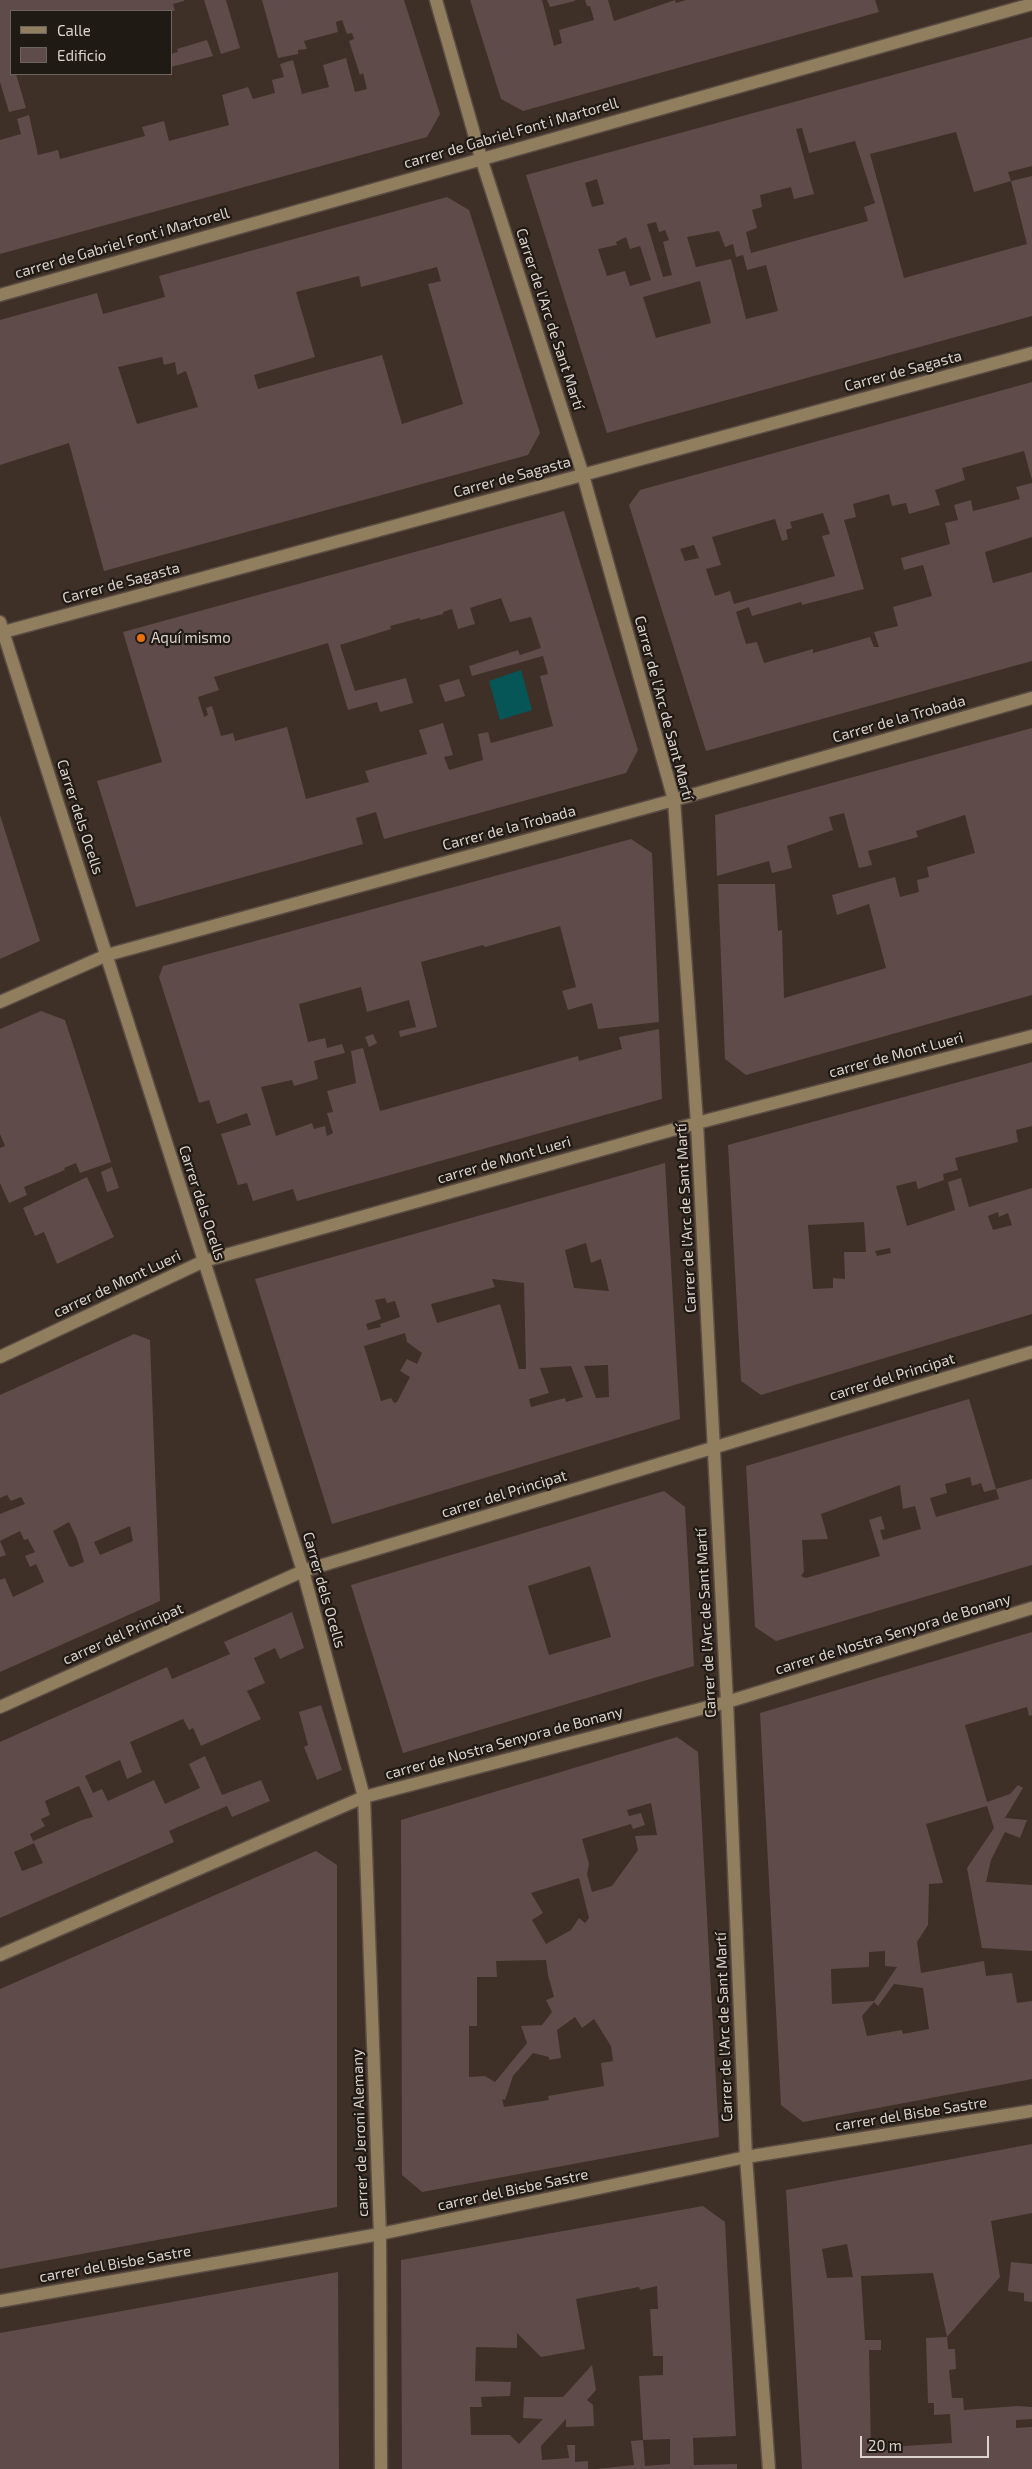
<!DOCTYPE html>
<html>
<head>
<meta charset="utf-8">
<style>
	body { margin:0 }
	#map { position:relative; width:1032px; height:2469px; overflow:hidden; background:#3e3026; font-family:"Exo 2",sans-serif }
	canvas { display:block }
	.legend { position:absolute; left:10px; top:10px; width:162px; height:65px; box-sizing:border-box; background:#201a15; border:1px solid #6c645f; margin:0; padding:6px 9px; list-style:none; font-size:15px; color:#ddd3cd }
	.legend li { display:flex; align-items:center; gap:10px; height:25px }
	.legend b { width:25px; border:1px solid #6c645f }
	.scale { position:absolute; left:860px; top:2436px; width:129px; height:22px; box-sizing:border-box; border:2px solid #ddd3cd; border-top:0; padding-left:6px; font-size:15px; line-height:18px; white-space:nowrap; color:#ddd3cd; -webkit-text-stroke:4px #201a15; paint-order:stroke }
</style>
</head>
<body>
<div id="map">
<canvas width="1032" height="2469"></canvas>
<ul class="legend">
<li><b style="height:6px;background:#907e5e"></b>Calle</li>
<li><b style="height:14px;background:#5e4b4a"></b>Edificio</li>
</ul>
<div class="scale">20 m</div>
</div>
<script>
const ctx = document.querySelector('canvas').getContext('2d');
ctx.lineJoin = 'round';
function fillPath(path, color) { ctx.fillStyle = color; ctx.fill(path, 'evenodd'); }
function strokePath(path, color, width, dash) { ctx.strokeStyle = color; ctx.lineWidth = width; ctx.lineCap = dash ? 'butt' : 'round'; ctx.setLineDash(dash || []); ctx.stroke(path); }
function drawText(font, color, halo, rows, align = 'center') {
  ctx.font = font + ' "Exo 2",sans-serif'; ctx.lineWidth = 4.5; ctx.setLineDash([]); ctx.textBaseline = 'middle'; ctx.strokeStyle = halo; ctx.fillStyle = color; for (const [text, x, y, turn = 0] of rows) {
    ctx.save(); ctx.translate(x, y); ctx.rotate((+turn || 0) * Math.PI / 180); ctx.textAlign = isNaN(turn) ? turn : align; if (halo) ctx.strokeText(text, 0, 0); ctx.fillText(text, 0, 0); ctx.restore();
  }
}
fillPath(new Path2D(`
	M521,670l11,40 -32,10 -11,-39z`), '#065557');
fillPath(new Path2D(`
	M0,0h184v1l-11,3 2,7h-164v63h5l10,34 -17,4 -9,-30z
	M204,0h22l14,48 -19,6z
	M262,0h142l36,114 -13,23 -427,117v-114l21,-6 -4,-15 12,-4 9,40 20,-5 2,9 85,-23 -3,-9 22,-6 5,20 60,-16 -7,-30 26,-8 5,12 22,-6 -3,-13 12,-3 -4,-13 13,-4 9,34 27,-7 -6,-22 23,-7 9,34 12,-3 -4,-16 -3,2 -11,-34 5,-2 -2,-6 -5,1 -5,-14 -6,2 2,10 -34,9 3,8 -9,1v4l-20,4z
	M470,0h72l12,46 8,-3 -3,-13 35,-10 -4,-14h-3l-2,-6h23l6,21 61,-21 1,3 10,-3h189l4,12 -356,99 -22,-12z
	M547,0h28v1l-25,6z
	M1032,37v129l-24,6 3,9 -37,11 -18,-60 -86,22 34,124 123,-34 -16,-63 21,-5v140l-425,117 -81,-258zM802,128l7,25 46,-12 20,62 -11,4 4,14 -117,32 -5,-21 11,-4 -5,-18 10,-3 -2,-12 31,-8 3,12 20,-5 -18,-65zM597,179l7,25 -12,3 -7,-24zM656,222l3,10 6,-2 4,10 -6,2 9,33 -9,2 -16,-53zM719,231l6,16 8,-3 3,13 7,-2 4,15 19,-5 12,46 -32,8 -15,-60 -35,8 -9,-30zM626,237l4,12 10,-3 11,34 -21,6 -5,-15 -18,5 -9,-27 19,-4 -1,-3zM700,281l11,42 -55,15 -13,-41z
	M207,40l6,16 -42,11v-13l7,-2 -1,-3z
	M447,197l22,13 71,223 -12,22 -424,116 -35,-128 -69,22v-145l97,-27 6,21 62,-17 -6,-21zM437,267l4,14 -13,3 35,120 -61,20 -20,-69 -124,34 -4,-14 61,-18 -19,-65 63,-16 2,11zM162,357l2,8 11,-3 2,13 9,-4 12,36 -61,17 -19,-57z
	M1032,382v98l-8,-29 -62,17 3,12 -30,10 5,15 -31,9 -3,-11 -14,3 -3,-12 -36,10 3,13 -12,3 20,69 -62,16 -1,-3 -49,14 -3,-9 -13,5 10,32 11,-2 7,21 49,-14v4l57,-16 4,10h5l-5,-15 24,-6 -5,-19 39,-11 -9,-31 -19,5 -3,-12 49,-14 -5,-21 13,-3 -4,-15 17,-5 2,11 47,-12 -4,-12 16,-4v54l-47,15 8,31 39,-11v89l-326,90 -77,-246 11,-15zM823,513l7,21 -8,2 13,40 -101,28 -4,-13 -15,5 -9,-27 15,-4 -9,-28 63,-18 7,22 6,-2 -2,-9 6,-2 -2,-6zM694,545l5,13 -14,3 -5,-12z
	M564,511l74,239 -12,23 -242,66 -8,-27 -20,6 7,26 -227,63 -39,-126 65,-19 -39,-130zM501,598l9,24 21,-5 10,31 -21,7 -2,-5 -49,16 3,10 71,-20 5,18 -8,2 13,50 -62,17 -3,-11 -10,2 5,26 -34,10 -5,-13 9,-2 -10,-32 -24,7 8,24 -62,17 4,11 -63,17 -19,-72 -52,14 -2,-8 -12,3 -9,-30 -6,2 2,7 -4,2 -6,-20 21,-7 -5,-13 114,-34 20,67 29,-8 3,10 33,-9 -7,-25 -51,13 -15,-46 51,-16 -1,-3 30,-8v2l23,-6v-2l9,-3 6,20 17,-5 -5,-16z
	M459,679l6,17 -20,6 -6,-17z
	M1032,728v267l-286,80 -21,-16 -7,-175h57l3,47 4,-1 2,68 102,-30 -17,-64 -32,11 -5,-20 63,-18 5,20 19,-5 -2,-12 12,-3 -2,-10 48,-14 -10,-38 -49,16 2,6 -50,14 4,14 -13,3 -15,-55 -15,4 4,13 -46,16 5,22 -20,5 -3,-12 -52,15 -2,-61z
	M0,815l40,126 -40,18z
	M631,839l21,14 7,169 -61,7 -6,-26 -24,7 -6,-19 14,-4 -16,-61 -75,21 -2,-2 -62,17 16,65 -37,10 -1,-6 17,-4 -7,-27 -42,12 -6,-25 -62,17 9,38 17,-4 2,10 15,-4 3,9 -31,8 4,18 -24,7 -2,-6 -31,7 15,49 36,-13 2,6 11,-3 2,10 6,-3 -6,-20 6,-1 -6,-21 29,-8 -5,-32 12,-3 17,63 198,-55 1,5 43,-12 -3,-12 40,-8 3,70 -365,102 -4,-12 -40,12 -6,-18 -9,2 -17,-51 30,-9 -4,-12 -30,11 -8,-24 -10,3 -40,-126 4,-11z
	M41,1011l24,9 46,142 -31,11 -4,-10 -12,5 1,2 -41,17 3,8 -18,8 -9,-20v-35l5,-2 -5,-12v-105z
	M373,1034l4,9 -8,4 -4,-10z
	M1032,1062v64l-16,4 2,12 -63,16 3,12 -15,4 1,6 -26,9 -2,-8 -20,5 11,40 48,-16 -7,-28 13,-4 8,29 63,-19v126l-271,81 -20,-14 -13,-236zM998,1212l1,5 9,-4 4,12 -19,5 -5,-14zM864,1222l2,30h-22l1,27 -12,-1v10l-20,1 -5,-64zM890,1248l1,5 -14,3 -2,-5z
	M665,1163l15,256 -348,105 -77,-245zM586,1243l5,20 10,-4 8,32 -35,-3 -9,-38zM492,1279l32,4 2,86h-7l-19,-65 -63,19 -6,-19 64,-17zM385,1298l2,5 8,-2 5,16 -20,7 1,3 -13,3 -2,-6 15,-5 -6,-19zM405,1333l2,9 15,11 -5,11 -10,-5 -7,12 10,6 -13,25 -3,1 -3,-5 -10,3 -17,-55zM608,1365l1,32 -13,1 -12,-32zM571,1366l12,31 -17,5 -1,-4 -34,9 -2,-8 20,-6 -9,-25z
	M112,1167l7,21 -12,4 -6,-20z
	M87,1177l27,60 -57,27 -13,-32 -9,4 -12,-28z
	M134,1334l16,6 10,261 -160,71v-92l5,-2 8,19 31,-15 -8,-18 -6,3 -5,-11 10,-4 -7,-13 -4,1 -4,-9 -20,10 6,14 -6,2v-43l25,-10 -4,-7 -10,4 -4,-6 -7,3v-103zM69,1522l8,17 7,23 -12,5 -3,-1 -16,-35zM130,1526l3,15 -33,14 -6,-13z
	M969,1399l27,90 -12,3 -3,-9 -9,3 -2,-9 -25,7 2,9 -17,5 6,19 63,-18 -3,-10 36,-10v86l-256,76 -21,-14 -9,-161zM900,1485l3,24 12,-3 6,23 -38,11 -3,-10 5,-1 -4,-13 -12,4 11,36 -74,22 -5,-2 3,-4 -2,-32 26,-1 -7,-25z
	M664,1491l21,16 9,159 -291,87 -52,-168zM590,1566l21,71 -62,18 -21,-69z
	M292,1612l12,36 -24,11 -5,-11 -21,10 11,25 -18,8 14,28 -60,27 -8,-18 -4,2 -6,-11 -53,23 12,30 -15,7 -7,-19 -35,16 8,17 9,-4 6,12 46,-21 11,24 35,-16 -11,-24 16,-8 17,39 39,-15 9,21 -38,16 -5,-11 -58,25 5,11 -174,76v-176l167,-75 5,12 58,-25 -6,-12zM79,1786l14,31 -11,3 -49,21 10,22 -21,8 -8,-19 20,-9 -4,-9 15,-8 -4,-7 9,-4 -5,-14z
	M1032,1632v83l-3,1 -2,-9 -62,18 22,77 23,-8 8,-9 5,3 -18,30 22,2 -7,18 -15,-6 -14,28 -5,22 46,3v66l-50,-3 -15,-80 27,-40 -7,-22 -61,18 17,59 -14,1 -1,41 -11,17 4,31 63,-12 2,15 26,-3 5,30 15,-2v78l-229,43 -22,-17 -21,-392zM885,1951v15l12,1 -23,34 -42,3 -1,-35 38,-2v-15zM894,1984l29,4 6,41 -26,5 -1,-4 -35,6 -5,-20 12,-14 4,4z
	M321,1705l21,65 -25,10 -13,-33 4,-2 -9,-33z
	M677,1737l21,15 21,385 -297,55 -20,-17 -1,-355zM651,1803l6,32 -22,1 3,14 -26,36 -20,6 -5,-18 2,-10 -7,-25 49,-15 2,5 12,-4 -4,-12 -12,3 -2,-6zM579,1878l10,40 -4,5 -6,-5 -8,12 -25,14 -14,-24 11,-7 -12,-20zM546,1960l2,15 6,22 -8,3 6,12 -10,13 -21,1 6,17 -32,39 -10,-6 -16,1v-51h8v-49h20l-1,-16zM575,2017l7,11 12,-9 17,27 2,15 -12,2 3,23 -56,10 1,4 -45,7 -2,-8 3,1 8,-24 20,-23 16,4v3l12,-2 -4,-28z
	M316,1851l21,14v342l-337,62v-280z
	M1032,2144v69l-41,8 9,56 -53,60 1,12h7l1,20 -7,1 3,28h11l1,12 53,-4 15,1v12l-16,1v8l16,-1v42h-230l-16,-279zM847,2244l6,33 -26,1 -5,-29zM933,2273l14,64 -21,1 2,65h6v12l16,-1 2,29 -64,4 1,3h-18l-2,-100h12v-10h-16l-4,-64z
	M703,2206l22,16 11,214 -43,2 1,27 43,-1v5h-141l38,-4 -3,-24 12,-1 -4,-64 24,-1v-19h-10l-3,-47h8l-1,-23 -17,4 -1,-3 -63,12 9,50 -44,8 -24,-24v15l-41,-1 -1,34 36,1 -1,14 -29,1 1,10h-12l1,28h39l9,9 24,-25 -20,-1 1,-21h39l29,-32 4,25 -9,10 6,5 1,21 -28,1v-8l-25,27 1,14 27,-2 -2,-13h8v17l13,-1v8h-186l-1,-209zM670,2439v25l-25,2 -2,-26z
	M1011,2262l21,2v38l-8,-1v-8l-16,-2z
	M338,2272l1,197h-339v-136z`), '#5e4b4a');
const minor = new Path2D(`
	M436,0l45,158 102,317 91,325 23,323 30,579 19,455 23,312
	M0,295l1032,-291
	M0,622l303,949 61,226 16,437 1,235
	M0,633l1032,-280
	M0,1002l107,-47 567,-155 358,-102
	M0,1357l204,-96 493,-138 335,-87
	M0,1707l303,-136 729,-219
	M0,1955l364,-158 363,-95 305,-94
	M0,2301l380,-67 366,-77 286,-46`);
strokePath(minor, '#5b4d44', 15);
strokePath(minor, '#907e5e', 12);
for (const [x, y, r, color] of [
	[141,638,5,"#e8710a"]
]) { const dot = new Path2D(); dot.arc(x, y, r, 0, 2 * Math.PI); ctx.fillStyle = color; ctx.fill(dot); strokePath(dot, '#201a15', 2); }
drawText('15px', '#ddd3cd', '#201a15', [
	["carrer de Gabriel Font i Martorell",511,133,-16],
	["carrer de Gabriel Font i Martorell",122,243,-16],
	["Carrer de l'Arc de Sant Martí",550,319,72],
	["Carrer de Sagasta",903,371,-15],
	["Carrer de Sagasta",512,477,-15],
	["Carrer de Sagasta",121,583,-15],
	["Carrer de l'Arc de Sant Martí",664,708,75],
	["Carrer de la Trobada",899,719,-16],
	["Carrer dels Ocells",80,817,72],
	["Carrer de la Trobada",509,828,-15],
	["carrer de Mont Lueri",896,1055,-15],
	["carrer de Mont Lueri",504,1160,-16],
	["Carrer dels Ocells",202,1203,72],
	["Carrer de l'Arc de Sant Martí",686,1218,-93],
	["carrer de Mont Lueri",117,1284,-25],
	["carrer del Principat",892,1377,-17],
	["carrer del Principat",504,1494,-17],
	["Carrer dels Ocells",324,1590,74],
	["Carrer de l'Arc de Sant Martí",706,1623,-93],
	["carrer del Principat",123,1634,-24],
	["carrer de Nostra Senyora de Bonany",893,1634,-17],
	["carrer de Nostra Senyora de Bonany",504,1743,-15],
	["Carrer de l'Arc de Sant Martí",724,2027,-92],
	["carrer del Bisbe Sastre",911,2114,-9],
	["carrer de Jeroni Alemany",360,2133,-92],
	["carrer del Bisbe Sastre",513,2190,-12],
	["carrer del Bisbe Sastre",115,2264,-10]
]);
drawText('15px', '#ddd3cd', '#201a15', [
	["Aquí mismo",151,638]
], 'left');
</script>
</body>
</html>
